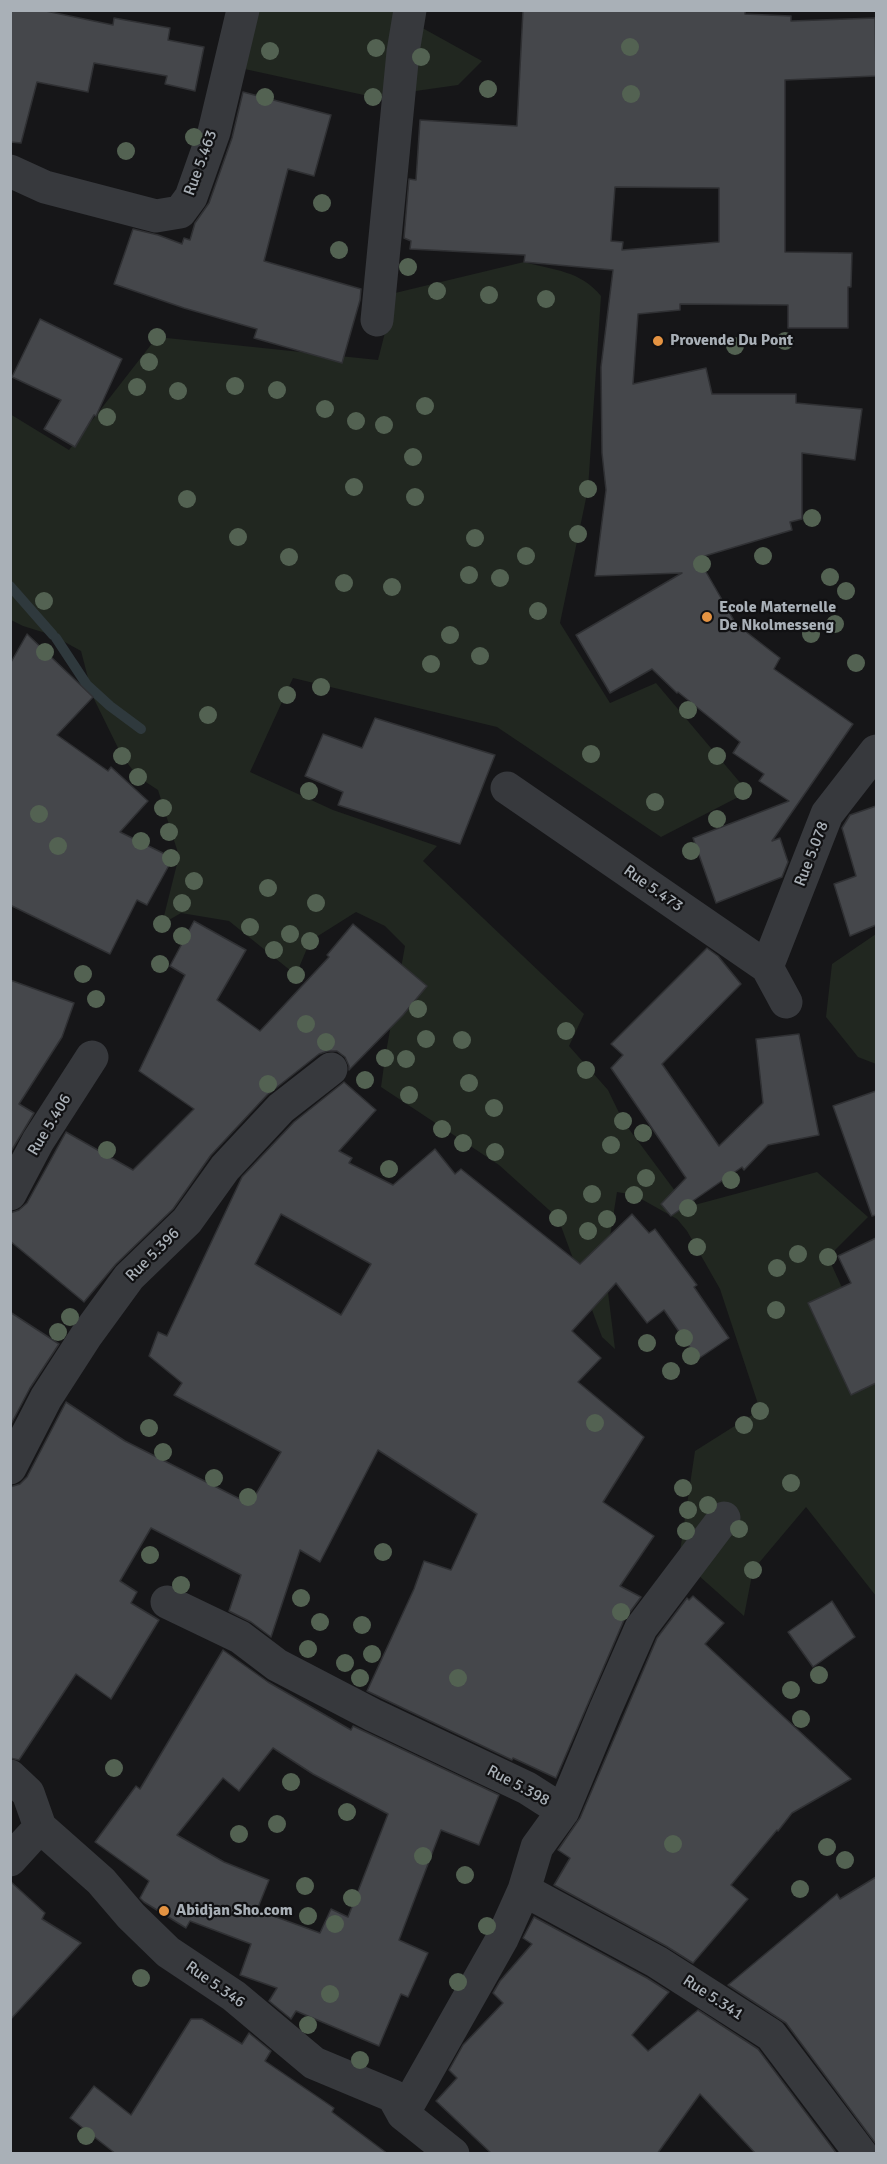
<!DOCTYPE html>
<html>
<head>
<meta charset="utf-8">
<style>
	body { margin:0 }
	#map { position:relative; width:887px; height:2164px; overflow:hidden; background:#161618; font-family:Signika,sans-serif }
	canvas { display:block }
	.frame { position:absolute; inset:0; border:12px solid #a9b0b7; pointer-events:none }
</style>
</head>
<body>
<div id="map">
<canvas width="887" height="2164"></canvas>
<div class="frame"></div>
</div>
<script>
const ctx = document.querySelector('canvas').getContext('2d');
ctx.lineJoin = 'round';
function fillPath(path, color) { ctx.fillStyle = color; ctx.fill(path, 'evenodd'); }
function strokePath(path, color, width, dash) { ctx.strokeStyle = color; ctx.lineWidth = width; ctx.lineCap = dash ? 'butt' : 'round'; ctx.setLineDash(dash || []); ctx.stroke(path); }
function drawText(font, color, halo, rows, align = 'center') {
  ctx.font = font + ' Signika,sans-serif'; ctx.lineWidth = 4.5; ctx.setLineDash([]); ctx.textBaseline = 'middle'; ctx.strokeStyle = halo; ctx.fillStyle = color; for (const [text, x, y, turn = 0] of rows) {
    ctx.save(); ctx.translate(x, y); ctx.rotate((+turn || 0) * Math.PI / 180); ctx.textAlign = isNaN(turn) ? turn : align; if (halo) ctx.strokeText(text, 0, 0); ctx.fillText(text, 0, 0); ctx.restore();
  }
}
fillPath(new Path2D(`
	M404,10l-5,5 83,46 -24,24 -85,12 -133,-29 -12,-57z
	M524,262c30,8 57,9 77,34l-13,193 -28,134 50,80 46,-20 92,109 -87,45 -164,-110 -204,-49 -43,94 83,38 104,36 -14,15 161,153 -15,32 39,44 15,31 64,86 130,-35 51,45 -40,40 48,105v234l-70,-89 -53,63 -9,46 -65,-58 16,-107 65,-41 -40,-121 -33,-58 -10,-12 -43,-24 -17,-3 -12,76 10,81 -13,-12 -44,-119 -59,-53 -118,-78 4,-29 20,-112 -20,-20 -29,-14 -46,29 -14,34 -67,-54 -48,-8 -19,11 17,-68 -21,-66 -20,-13 -16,-21 -29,-59 -12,-46 -29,-16 -29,-9 -12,-6 -1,-206 59,36 88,-113 221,23 17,-67z
	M876,934v130l-18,-7 -32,-40 6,-53z`), '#212720');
strokePath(new Path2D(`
	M10,586l43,49
	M56,638l31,47 23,21 31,23`), '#2f393d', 10);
const building = new Path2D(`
	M10,10h31l72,15 1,-7 56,10 -2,12 36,7 -9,44 -30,-7 2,-8 -73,-13 -6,29 -51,-10 -16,61 -11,-1z
	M523,10h222v4l46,2v5l84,-3 1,58 -91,4v172l67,1 -1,34h-3v41h-60v-23l-108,-1v6l-42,4 -5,70 73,-16 6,26h84v9l66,6 -7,51 -53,-7v66l-12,3 2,8 -94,28 38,66 44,34 -6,11 79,55 -81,117 8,-3 8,24 -6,15 -66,26 -23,-65 96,-37 -30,-20 5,-7 -31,-21 7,-11 -62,-50 -1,1 -25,-24 -42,24 -34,-58 106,-62 -87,3 11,-86 -4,-37 -1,-86 12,-97 -89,-8 1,-7 -115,-6 1,-8 -7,-3 5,-59 7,1 4,-60 97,6zM615,187l104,1v54l-97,8 1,-8 -12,-1z
	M243,92l88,23 -17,61 -26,-7 -24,92 97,28 -1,11 -18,63 -88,-25 3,-9 -73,-21 -70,-24 19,-55 25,6 24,9 2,-6 6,2 5,-17 14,-20 23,-65z
	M40,319l82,40 -26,57 -2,-1 -19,32 -31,-18 17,-29 -49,-23z
	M27,634l66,63 -36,38 51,36 3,-4 37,34 -28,31 53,26 -26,47 -10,-5 -27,54 -100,-49v-241z
	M375,718l120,37 -35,89 -122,-39 5,-13 -38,-16 18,-42 39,14z
	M876,806v119l-26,11 -16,-52 22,-8 -14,-48 8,-13z
	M194,921l52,29 -29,50 43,31 69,-74 -2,-2 26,-31 74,62 -24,29 -54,55v-4l-4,-9 -8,-6h-9l-9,3 -52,41 -56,60 -38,54 -57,55 -32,38 -74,-61v-28l9,-3 8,-7 39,-71 67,38 61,-61 -55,-38 46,-96 -15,-9z
	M707,948l11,8 23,28 -79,80 57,82 44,-43 -7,-64 43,-5 20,101 -51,10 -24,25 -2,-3 -71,49 -10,-12 25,-26 -75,-110 12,-13 -12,-11z
	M10,980l64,23 -12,34 -43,67 15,9 -24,40z
	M344,1082l32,28 -37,41 13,7 -3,5 44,22 42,-36 20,25 6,-5 119,95 52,-50 17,19 6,-4 42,56 -3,2 35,51 -31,21 -34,-49 -17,13 -31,-40 -44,48 29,27 -23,24 66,55 -41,65 51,34 -34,50 21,11 -17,23 -68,158 -43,-20 -1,2 -145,-69 47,-102 10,-28 27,9 26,-56 -99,-64 -58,112 -20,-12 -29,87 -20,-15 -22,-11 12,-36 -90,-47 -31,53 17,11 -6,11 28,17 -48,79 -35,-25 -57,86 -9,-2v-271l10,-3 7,-7 39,-75 59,39 125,63 31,-52 -107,-57 8,-12 -33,-27 9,-24 9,4 75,-159 52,-55zM281,1214l90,50 -30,51 -86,-51z
	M876,1091v124l-4,1 -39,-110z
	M876,1238v145l-25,12 -43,-92 43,-20 -13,-27z
	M10,1312l49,32 -29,44 -20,38z
	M693,1596l31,27 -19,21 146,135 -59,34 -14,18 -1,-1 -46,55 17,14 -55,64 -27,-17 -112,-61 16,-27 -12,-8 22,-32 77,-180 30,-40 2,2z
	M832,1601l23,36 -42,30 -25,-35z
	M223,1650l45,32 83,48 2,-4 146,69 -20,50 -38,-15 -42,110 29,13 -20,44 -7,-3 -22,52 -83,-35 -5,8 -22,-18 8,-13 -37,-13 11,-31 -61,-23 -4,7 -42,-26 -4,-4 9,-17 -54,-39 41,-56 4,3zM273,1748l40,26 75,40 -40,103 -17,-8 -11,24 -63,-23 12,-30 -45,-18 -47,-27 46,-57 16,13z
	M876,1877v267l-90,-121 -58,-38 109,-91 3,5z
	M10,1881l35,32 -3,6 39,24 -71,77z
	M534,1917l113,61 22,14 -37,43 16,16 50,-41 60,39 79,105h-81l-56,-60 -43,60h-165l-56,-53 21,-23 -8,-8 14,-25 40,-42 -10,-10 7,-12 32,-37 -9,-6z
	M191,2019h11l40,25 7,-11 22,18 -6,10 69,47 -2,4 56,42h-272l-46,-36 24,-32 37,29z`);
fillPath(building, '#45474b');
strokePath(building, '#303134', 1.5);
strokePath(new Path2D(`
	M10,171l35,16 111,29 24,-4 11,-15 23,-65 29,-122
	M377,320l26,-268 7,-42
	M507,788l260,179 19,35
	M767,967l60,-153 49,-63
	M10,1194l28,-53 54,-84
	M10,1468l36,-70 40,-62 43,-59 58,-56 38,-53 56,-60 50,-39
	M167,1602l73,35 37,28 96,50 154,73 36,23 -26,36 -13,43 -22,49 -99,175
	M10,1776l18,17 12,34 61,54 30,35 37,36 66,44 80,67 79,33 10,18 50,40
	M563,1811l42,-101 36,-82 83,-110
	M10,1860l30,-33
	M524,1890l133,72 114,73 90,119`), '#37393d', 33);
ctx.fillStyle = '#536252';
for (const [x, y] of [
	[630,47],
	[376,48],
	[270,51],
	[421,57],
	[488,89],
	[631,94],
	[265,97],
	[373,97],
	[194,137],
	[126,151],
	[322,203],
	[339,250],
	[408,267],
	[437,291],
	[489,295],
	[546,299],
	[157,337],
	[785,341],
	[735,346],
	[149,362],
	[235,386],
	[137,387],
	[277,390],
	[178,391],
	[425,406],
	[325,409],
	[107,417],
	[356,421],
	[384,425],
	[413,457],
	[354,487],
	[588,489],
	[415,497],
	[187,499],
	[812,518],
	[578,534],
	[238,537],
	[475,538],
	[526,556],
	[763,556],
	[289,557],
	[702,564],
	[469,575],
	[830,577],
	[500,578],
	[344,583],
	[392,587],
	[846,591],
	[44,601],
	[538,611],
	[835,624],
	[811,634],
	[450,635],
	[45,652],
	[480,656],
	[856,663],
	[431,664],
	[321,687],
	[287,695],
	[688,710],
	[208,715],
	[591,754],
	[122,756],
	[717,756],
	[138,777],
	[309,791],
	[743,791],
	[655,802],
	[163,808],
	[39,814],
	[717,819],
	[169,832],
	[141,841],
	[58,846],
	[691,851],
	[171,858],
	[194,881],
	[268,888],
	[182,903],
	[316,903],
	[162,924],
	[250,927],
	[290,934],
	[182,936],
	[310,941],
	[274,950],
	[160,964],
	[83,974],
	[296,975],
	[96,999],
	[418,1009],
	[306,1024],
	[566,1031],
	[426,1039],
	[462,1040],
	[326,1042],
	[385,1058],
	[406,1059],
	[586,1070],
	[365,1080],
	[469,1083],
	[268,1084],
	[409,1095],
	[494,1108],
	[623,1121],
	[442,1129],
	[643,1133],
	[463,1143],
	[611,1145],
	[107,1150],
	[495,1152],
	[389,1169],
	[646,1178],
	[731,1180],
	[592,1194],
	[634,1195],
	[688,1208],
	[558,1218],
	[607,1219],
	[588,1231],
	[697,1247],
	[798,1254],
	[828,1257],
	[777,1268],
	[776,1310],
	[70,1317],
	[58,1332],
	[684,1338],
	[647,1343],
	[691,1356],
	[671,1371],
	[760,1411],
	[595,1423],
	[744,1425],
	[149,1428],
	[163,1452],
	[214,1478],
	[791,1483],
	[683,1488],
	[248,1497],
	[708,1505],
	[688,1510],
	[739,1529],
	[686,1531],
	[383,1552],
	[150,1555],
	[753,1570],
	[181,1585],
	[301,1598],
	[621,1612],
	[320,1622],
	[362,1625],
	[308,1649],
	[372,1654],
	[345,1663],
	[819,1675],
	[360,1678],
	[458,1678],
	[791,1690],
	[801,1719],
	[114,1768],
	[291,1782],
	[347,1812],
	[277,1824],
	[239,1834],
	[673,1844],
	[827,1847],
	[423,1856],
	[845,1860],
	[465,1875],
	[305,1886],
	[800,1889],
	[352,1898],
	[308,1916],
	[335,1924],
	[487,1926],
	[141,1978],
	[458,1982],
	[330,1994],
	[308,2025],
	[360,2060],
	[86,2136]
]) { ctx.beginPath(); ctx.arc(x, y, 9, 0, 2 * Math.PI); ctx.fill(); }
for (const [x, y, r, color] of [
	[658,341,6,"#e49342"],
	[707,617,6,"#e49342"],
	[164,1911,6,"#e49342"]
]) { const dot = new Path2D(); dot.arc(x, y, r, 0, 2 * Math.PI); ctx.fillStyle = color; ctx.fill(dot); strokePath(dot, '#111113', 2); }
drawText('16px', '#a9b0b7', '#111113', [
	["Rue 5.463",201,163,-70],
	["Rue 5.078",812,854,-69],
	["Rue 5.473",653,889,35],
	["Rue 5.406",50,1125,-59],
	["Rue 5.396",153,1255,-45],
	["Rue 5.398",518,1786,28],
	["Rue 5.346",215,1985,35],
	["Rue 5.341",713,1998,33]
]);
drawText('bold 16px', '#a9b0b7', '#111113', [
	["Provende Du Pont",670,341],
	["Ecole Maternelle",719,608],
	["De Nkolmesseng",719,626],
	["Abidjan Sho.com",176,1911]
], 'left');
</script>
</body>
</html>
